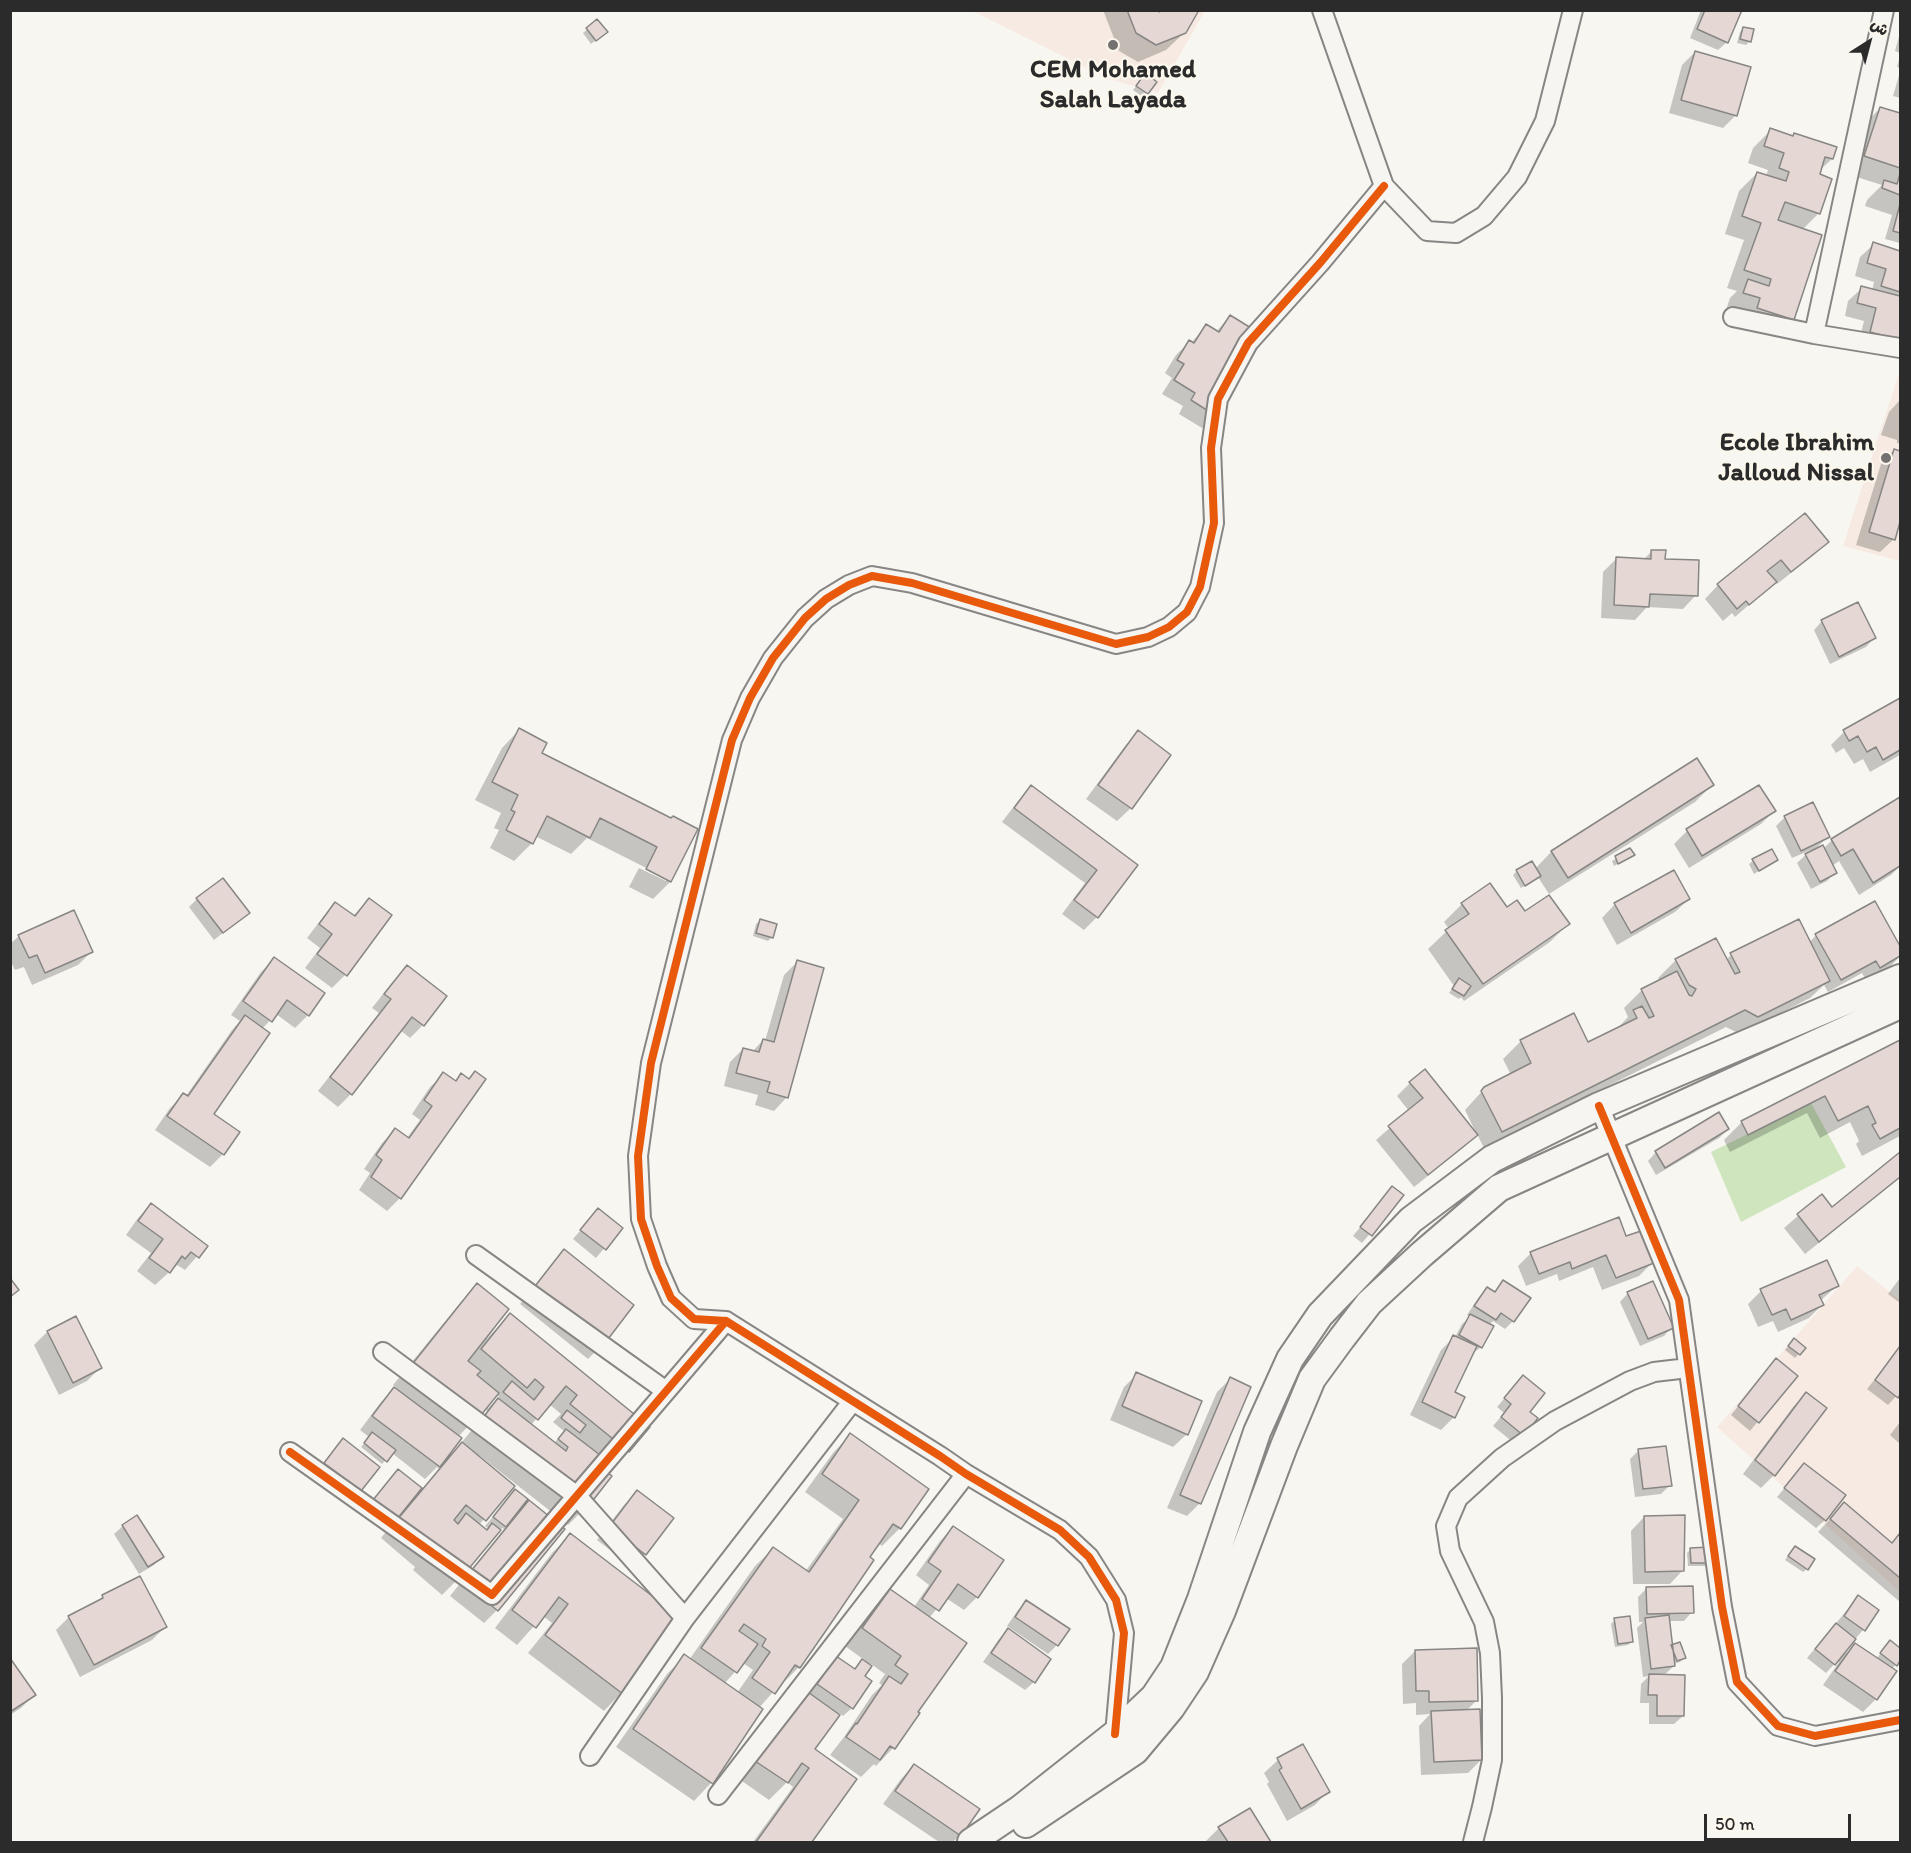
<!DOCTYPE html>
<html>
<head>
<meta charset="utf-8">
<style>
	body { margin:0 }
	#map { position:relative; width:1911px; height:1853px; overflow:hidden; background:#f8f6f0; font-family:Itim,"Playpen Sans Arabic",sans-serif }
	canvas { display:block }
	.frame { position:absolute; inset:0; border:12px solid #2b2b2b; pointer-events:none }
	.north { position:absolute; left:1839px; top:12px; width:60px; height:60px; -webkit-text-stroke:4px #fbf7ec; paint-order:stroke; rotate:36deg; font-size:16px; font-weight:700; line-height:24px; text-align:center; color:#2b2b2b }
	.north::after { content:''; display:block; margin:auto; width:21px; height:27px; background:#2b2b2b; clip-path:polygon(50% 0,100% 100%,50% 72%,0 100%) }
	.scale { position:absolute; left:1704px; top:1814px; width:147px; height:27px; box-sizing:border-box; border:3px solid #2b2b2b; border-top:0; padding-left:8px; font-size:18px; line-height:21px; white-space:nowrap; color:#2b2b2b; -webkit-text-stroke:4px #fbf7ec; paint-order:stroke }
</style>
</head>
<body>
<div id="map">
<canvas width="1911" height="1853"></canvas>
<div class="frame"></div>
<div class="north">ش</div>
<div class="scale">50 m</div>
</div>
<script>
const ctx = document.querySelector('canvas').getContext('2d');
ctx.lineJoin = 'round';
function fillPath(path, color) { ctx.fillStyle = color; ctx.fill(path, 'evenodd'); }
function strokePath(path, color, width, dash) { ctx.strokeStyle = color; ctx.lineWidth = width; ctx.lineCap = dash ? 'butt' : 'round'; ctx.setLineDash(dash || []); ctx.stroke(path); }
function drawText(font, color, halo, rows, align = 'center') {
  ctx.font = font + ' Itim,sans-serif'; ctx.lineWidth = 4.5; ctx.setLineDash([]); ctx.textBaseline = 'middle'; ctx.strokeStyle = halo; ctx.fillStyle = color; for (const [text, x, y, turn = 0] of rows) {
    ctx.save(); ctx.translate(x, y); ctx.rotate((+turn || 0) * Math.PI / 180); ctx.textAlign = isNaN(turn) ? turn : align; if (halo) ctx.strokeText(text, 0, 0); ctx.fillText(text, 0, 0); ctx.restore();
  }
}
fillPath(new Path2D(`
	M973,11h232l-47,82 -49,-14z
	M1900,370v191l-57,-15z
	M1857,1266l43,34v292l-183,-165z`), '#f7eae3');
fillPath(new Path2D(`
	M1811,1103l35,64 -105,55 -30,-70z`), '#cee5bd');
fillPath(new Path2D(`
	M1103,10h94l-12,22 -19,18 -28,12 -19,-11z
	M1701,10h39l-13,32 -9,8 -28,-12z
	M597,21l5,14 -11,9 -8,-11z
	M1744,28l6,13 -4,4 -9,-2 3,-11z
	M1900,33v20l-5,-2z
	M1695,52l41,63 -13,13 -54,-15 13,-48z
	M1900,56v12l-3,-1z
	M1900,72v26l-7,-2z
	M1142,79l13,3 -12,15 -10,-7z
	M1880,108l20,7v128l-15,-4 7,-24 -27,-9 2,-6 15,-15 -35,-11 16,-48z
	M1771,130l20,7 3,-3 38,25 -13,12v42l-17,17 -10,89 -17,18 -34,-12 3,-9 -18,-6 4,-12 7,-7 -10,-3 17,-48 -19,-6 14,-43 18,-18 9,3 2,-6 -20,-7 5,-15z
	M1874,244l26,8v104l-42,-11 6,-24 -19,-5 3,-15 14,-13 10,3 2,-9 -19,-6 5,-19z
	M1230,316l-15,99 -13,13 -23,-14 4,-8 -21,-12 10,-16 -7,-5 11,-18 13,-13 2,1 15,-17 10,6z
	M1900,400v43h-3v-3l-16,-5 8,-23z
	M1894,450l6,2v64l-6,23 -14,13 -24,-7 25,-81z
	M1805,515l22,27 -13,13 -37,29 -2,-2 -40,35 -3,-4 -9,8 -18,-22 13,-14z
	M1652,551l12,9 32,35 -13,14 -36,-2 -12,13 -34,-2 2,-46 13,-13 27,1z
	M1822,621l52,17 -8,9 -36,17 -16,-34z
	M1900,700v55l-30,17 -7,-13 -9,5 -10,-16 -8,5 -5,-8 13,-13z
	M519,730l21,24 131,66 -1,62 -17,17 -24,-12 10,-19 27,13v-3l-79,-40 -16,16 -36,-18 -3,7 -18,18 -24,-13 9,-18 -5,-2 7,-15 -26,-13 27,-52z
	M1138,732l31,23 -38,53 -14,13 -31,-22 39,-53z
	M1697,760l15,25 -17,17 -146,92 -11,-17 -17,11 -8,-13 4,-4 18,-2 16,-17z
	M1031,787l105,78 -39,52 -13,13 -22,-16 23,-31 -83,-61 16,-21z
	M1759,787l15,24 -13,13 -72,44 -15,-24 13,-13z
	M1900,799v67l-9,9 -32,20 -20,-34 -7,5 3,7 -8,8 -16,8 -14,-26 14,-13 -19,8 -16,-32 9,-9 43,20 -13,12h8l9,-9z
	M1630,850l3,5 -19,11 -2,-5z
	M1776,860l-22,14 -5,-10 4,-3z
	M1673,872l16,27 -14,13 -58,33 -15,-27 13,-14z
	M1490,885l16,24 62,15 -18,18 -86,59 -3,-4 -2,2 -10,-6 5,-7 -26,-37 21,-20 -5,-7 18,-18z
	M197,899l51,14 -34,27 -25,-33z
	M369,900l21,16 -45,59 -13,13 -27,-20 15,-20 -13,-10 16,-21 13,-13 17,12z
	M1875,903l25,46v7l-10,11 -24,13 -4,-7 -34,19 -4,-7 -14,13 -70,36 -14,-7 -242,121 -7,-14 -14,14 -49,39 -38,-47 33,-29 -12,-15 13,-13 66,50 -11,-23 20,-22 26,-13 -8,-16 18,-18 52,-26 14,29 29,-14 12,-13 -4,-9 18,-18 18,-9 -2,-3 18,-18h50l5,-5 78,-12 7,-8z
	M760,921l12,16 -4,4 -15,-5 3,-12z
	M19,936l72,16 -13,13 -46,20 -8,-18 -9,3 -5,-10v-16z
	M274,959l34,56 -13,13 -19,-14 -14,15 -50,85 26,18 -15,22 -13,13 -55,-37 15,-22 13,-13 3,1 46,-66 8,-9 -9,-6 30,-43z
	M797,962l-10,135 -13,14 -19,-6 3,-10 -34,-9 6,-24 13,-13 9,3 11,-12 2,1 19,-66z
	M407,967l38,30 -22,28 -13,13 -10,-8 -49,64 -13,13 -20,-16 61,-78 -7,-5 22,-28z
	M1900,1042v94l-38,20 -6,-12 3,-3 -9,-19 -30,16 -13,-25 -77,39 -6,-12 18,-18z
	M444,1074l10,8 7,-7 -61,123 -13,13 -28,-21 11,-17 -6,-4 18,-26 13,-13 12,8 13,-18 -8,-6 18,-27z
	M1728,1129l-9,9 -63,37 -8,-14 8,-9z
	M1900,1154v24l-95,76 -21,-26 37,-32 11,13z
	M1392,1188l10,8 -40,47 -9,-7z
	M151,1205l55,41 -21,24 -8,-5 -22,20 -18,-14 14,-18 -25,-18 12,-17z
	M598,1210l23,18 -25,30 -23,-19z
	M1626,1238l26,25 -13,13 -37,14 -9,-23 -34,14 -2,-7 -31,12 -8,-20 13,-13z
	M564,1252l37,94 -13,13 -68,-55 31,-39z
	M1900,1278v25l-12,-9z
	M1504,1281l9,40 -8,8 -12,-8 -4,4 -8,22 -9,7 -18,39v24l-13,13 -31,-15 31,-65 13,-13h1l7,-13 8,-7 -3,-2 12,-18 9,-8 5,4z
	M477,1285l9,51 1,2 23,-23 118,136 -18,18 -24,38 -18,18 -88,-69 -2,2 35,28 -34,39 7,6 3,-2 -4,-3 30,-35 -2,24 2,1 14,-14 -32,108 -13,13 -34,-27 54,-67 -2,-1 -6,6 -36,43 -18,18 -29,-25 2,-3 -34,-29 8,-10 -23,-19 32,-38 23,19 18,-21 -2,-2 -12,12 -33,-26 -10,11 -21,-17 8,-10 -9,-7 21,-28 15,-15 -3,-2 67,-82zM496,1394l3,3 -11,11 -2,-2zM549,1404l12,10 -8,8 12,10 -11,11 -23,-18zM485,1408l2,3 -25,31 2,1 -21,21 -2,-1 17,-26z
	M1837,1286l-17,15 2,4 -13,13 -31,14 -5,-11 -15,6 -10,-23 13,-13z
	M1628,1293l44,34 -8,9 -24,10 -20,-44z
	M75,1318l25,50 -13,13 -28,14 -25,-50 13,-13z
	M1790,1344l14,4 -9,10 -10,-8z
	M1900,1348v44l-12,13 -21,-16z
	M1768,1369l28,7 -46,55 -19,-16z
	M1137,1374l50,60 -14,13 -63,-27 14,-33z
	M1230,1379l-30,124 -13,13 -20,-8 50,-116z
	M1515,1386l13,26 8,7 -22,24 -21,-17 11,-13 -7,-6z
	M1806,1394l-32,81 -13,13 -18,-14 50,-67z
	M1900,1422v22l-10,-9z
	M850,1435l77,54 -27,39 -18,18 -4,-3 -79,124 -18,18 -1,-1 -21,24 2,1 -50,74 -17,18 -78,-54 51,-73 18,-18 4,4 66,-94 18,-17 32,23 38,-53 -38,-27 28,-39zM743,1663l10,7 -16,23 -13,-9z
	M335,1449l24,41 -8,8 -34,-26z
	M1639,1450l31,35 -9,9 -26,3 -5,-38z
	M1804,1465l21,55 -9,8 -39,-31z
	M638,1492l7,62 -13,13 -35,-27 27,-35z
	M1844,1504l47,40 9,-10v68l-82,-70z
	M1644,1517l39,53 -13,14h-37l-2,-53z
	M123,1526l39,31 -8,8 -15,9 -25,-40z
	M953,1527l24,70 -13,13 -18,-12 -17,20 -36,130 -17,18 -2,-2 -13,13 -31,-22 14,-18 28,-42 10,-10 -3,-2 6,-9 -14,-10 -9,13 -10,31 -9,8 -4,-3 -26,37 42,30 -44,62h-58l40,-55 -6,-5 -18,18 -30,-21 70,-84 19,-28 8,-9 17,12 10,-11 -18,-13 27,-38 18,-18 24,17 15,-22 -13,-10 24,-34z
	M570,1535l109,83 -58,75 -17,18 -76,-58 24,-30 -9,-7 -26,29 -22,-17 57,-75z
	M1691,1549l18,13 -4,4h-17l-1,-13z
	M1791,1551l16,18 -4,3 -18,-12z
	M1647,1588l45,24 -8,9h-16l3,26 13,11 -4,4 -7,2 1,2 -11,10 20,40 -9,8h-25v-21h-9l1,-19 8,-8 -6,1 -6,-49 6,-6h-4l-1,-25z
	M103,1596l62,31 -13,13 -72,37 -24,-47 13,-13 27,-14z
	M1858,1597l5,33 -19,22 2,1 9,-8 21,14 14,-17 10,8v9l-8,10 -16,30 -13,13 -40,-27 16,-23 -2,-1 -11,12 -19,-15z
	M1027,1602l41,27 -11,16 -9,9 -41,-28 11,-16z
	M1615,1620l17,21 -4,4 -13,2 -4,-23z
	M1008,1630l26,52 -9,8 -42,-28 16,-23z
	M1415,1651l62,49 -11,11 15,49 -13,13 -47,2 -2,-49 11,-12 -14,1v-12l-13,1 -1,-40z
	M10,1660l24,35 -13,13 -11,7z
	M1302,1746l26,45 -13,14 -28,16 -20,-37 2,-2 -5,-9 14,-13z
	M914,1765l46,70 -7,7h-14l-56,-38 18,-25z
	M1250,1810l19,32h-62l-1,-1 13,-13z`), '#0003');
const building = new Path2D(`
	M1127,10h32v2l2,-2h38l-13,23 -30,12 -20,-12z
	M1705,10h37l-14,33 -31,-14z
	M597,19l11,13 -12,9 -10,-13z
	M1743,27l11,2 -3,13 -11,-3z
	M1695,51l56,16 -14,49 -56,-16z
	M1145,73l12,9 -9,12 -12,-8z
	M1880,107l20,6v55l-36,-12z
	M1770,128l23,8 1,-3 43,14 -4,12 -8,-2 -5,17 12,5 -12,35 -35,-12 -7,18 44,15 -28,85 -37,-12 3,-10 -17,-5 5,-14 21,7 2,-7 -27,-9 17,-47 -19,-7 15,-44 29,9 3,-9 -10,-4 5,-15 -20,-7z
	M1900,174v21l-18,-7 2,-8 13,4z
	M1900,204v29l-7,-2z
	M1873,242l27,9v41l-19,-6 5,-17 -19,-6z
	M1861,286l39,10v44l-30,-8 6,-24 -19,-5z
	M1230,315l34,21 -48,80 -25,-16 4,-7 -21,-13 10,-16 -7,-4 12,-20 5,3 12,-19 13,8z
	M1894,449l6,2v71l-5,18 -26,-8z
	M1805,513l24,29 -38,30 -10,-12 -14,11 10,11 -28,23 -3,-4 -9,8 -20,-25z
	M1651,550h15l-1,9 34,1 -1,36 -48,-2 -1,13 -35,-2 2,-48 35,2z
	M1858,602l18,36 -37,19 -18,-37z
	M1900,698v52l-17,10 -7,-13 -9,5 -9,-16 -9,5 -6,-11z
	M519,728l28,15 -5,10 129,65 2,-2 25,13 -27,53 -25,-13 11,-22 -57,-29 -10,20 -43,-22 -14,28 -27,-14 9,-18 -4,-2 7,-15 -26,-13z
	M1138,730l33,25 -39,54 -34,-24z
	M1697,758l17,27 -146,93 -17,-27z
	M1031,785l107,80 -40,53 -24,-18 23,-30 -83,-62z
	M1759,785l17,26 -74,45 -16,-27z
	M1900,797v69l-27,17 -20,-34 -12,7 -10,-17z
	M1813,802l17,35 -29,14 -17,-35z
	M1823,845l14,28 -17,9 -15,-28z
	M1630,848l5,7 -17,9 -3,-8z
	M1772,849l6,11 -19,11 -7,-12z
	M1532,861l9,15 -16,10 -9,-16z
	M1674,870l16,29 -59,34 -17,-30z
	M223,878l27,35 -27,20 -27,-35z
	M1490,883l17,24 10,-7 8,11 24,-16 21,29 -87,60 -38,-54 24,-16 -8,-11z
	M369,898l23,17 -45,61 -30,-22 15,-20 -13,-10 16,-22 20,14z
	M1875,901l25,45v10l-20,12 -4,-7 -35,19 -26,-46z
	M74,910l19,42 -48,21 -8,-18 -8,3 -11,-23z
	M760,919l17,5 -4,14 -17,-5z
	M1799,919l31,62 -72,36 -13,-7 -243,122 -21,-41 3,-4 47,-24 -11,-23 54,-27 14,29 49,-24 -4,-8 9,-4 7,12 5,-2 -13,-27 36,-18 12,24 3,1 4,-7 -7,-4 -14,-26 41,-21 19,36 5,-2 -10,-19z
	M274,957l51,36 -16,23 -22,-16 -15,22 -29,-21z
	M797,960l27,8 -36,130 -21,-6 3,-10 -34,-9 7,-25 16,4 4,-13 11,3z
	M407,965l40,31 -23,30 -12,-9 -60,78 -22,-18 61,-78 -7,-5z
	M1459,978l12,8 -7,10 -12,-7z
	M245,1015l25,18 -56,81 26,18 -16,23 -57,-39 16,-23 5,3z
	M1900,1040v88l-20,11 -8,-14 4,-2 -8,-17 -30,15 -13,-25 -77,39 -7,-14z
	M1425,1069l53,66 -50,40 -40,-49 35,-28 -14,-16z
	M475,1071l11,8 -85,120 -30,-22 11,-17 -6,-5 19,-27 14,10 23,-32 -8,-6 19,-28 13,9 5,-8 8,6z
	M1719,1112l10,17 -64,39 -10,-17z
	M1900,1152v25l-81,65 -22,-28 25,-20 10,13z
	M1392,1186l12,9 -32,41 -12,-9z
	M151,1203l57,43 -9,12 -8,-6 -6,7 -3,-3 -12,17 -21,-15 14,-19 -25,-18z
	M598,1208l25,20 -17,22 -26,-20z
	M1619,1217l7,19 15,-5 13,32 -38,15 -10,-23 -34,14 -2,-7 -31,12 -9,-22z
	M564,1249l70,56 -32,42 -70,-57z
	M1827,1260l12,26 -20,9 5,10 -33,15 -5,-11 -14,6 -12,-26z
	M10,1278l9,12 -9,7z
	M1503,1280l28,18 -17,24 -13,-9 -5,7 -22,-14 13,-19 8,5z
	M1653,1281l21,47 -26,11 -21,-47z
	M477,1283l32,26 -41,52 13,10 -4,4 22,18 -22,27 -67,-53z
	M510,1313l140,114 -21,25 -59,-48 7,-9 -11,-9 -28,34 -35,-28 9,-11 22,19 10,-13 -9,-8 -8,9 -46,-39z
	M1470,1314l24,12 -12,22 -23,-13z
	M76,1316l26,52 -29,15 -26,-52z
	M1453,1335l24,11 -22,46 10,5 -10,21 -33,-16z
	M1794,1338l12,10 -6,7 -12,-9z
	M1900,1346v49l-2,3 -23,-18z
	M1776,1358l22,18 -39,47 -21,-17z
	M1136,1372l66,29 -14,34 -66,-29z
	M1523,1375l22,18 -15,19 8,6 -14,18 -23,-19 10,-13 -7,-6z
	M1230,1377l21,10 -50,117 -21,-9z
	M394,1387l68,51 -22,29 -68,-51z
	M1806,1392l21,16 -52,68 -20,-16z
	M498,1398l68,53 2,-4 -10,-8 8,-10 38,29 -5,7 13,11 -25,32 -108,-85z
	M567,1410l19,15 -6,8 -19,-15z
	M372,1432l24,18 -9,12 -23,-19z
	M850,1433l79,56 -28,40 -8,-5 -23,33 4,3 -49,72 -25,36 -5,-3 -20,29 -23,-16 18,-26 -8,-6 4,-7 -22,-15 -5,7 19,13 -21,29 -36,-25 72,-101 36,25 50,-72 -37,-26z
	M343,1438l37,29 -19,24 -37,-28z
	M462,1442l53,44 -29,35 -20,-16 -12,15 4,4 8,-11 21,17 5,-7 9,7 -40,48 -64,-58z
	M1666,1446l6,40 -29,3 -5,-40z
	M1804,1463l42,32 -20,26 -42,-33z
	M398,1469l24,19 -25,31 -24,-19z
	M515,1489l13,10 -22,28 -13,-10z
	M637,1490l37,28 -28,37 -37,-28z
	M529,1500l36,29 -67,82 -36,-29z
	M1844,1502l48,41 8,-10v45l-70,-59z
	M137,1515l27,42 -16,10 -26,-42z
	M1685,1515l-1,56 -39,1 -1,-56z
	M953,1526l51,34 -26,38 -20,-14 -19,27 -17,-12 19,-28 -13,-9z
	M570,1533l111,85 -58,76 -78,-59 23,-31 -9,-7 -23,31 -24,-18z
	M1795,1546l20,13 -7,11 -20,-14z
	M1710,1547l1,16h-20l-1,-15z
	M140,1576l27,51 -73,38 -26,-49 35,-18 -1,-3z
	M1693,1586l1,27 -47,1 -1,-27z
	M890,1589l77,54 -49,69 2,1 -25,36 -5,-3 -10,14 -34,-23 10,-14 1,1 32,-48 12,8 7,-10 -13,-9 6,-9 -39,-28z
	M1858,1595l21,15 -14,21 -21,-15z
	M1026,1600l44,29 -12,17 -43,-29z
	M1669,1615l6,51 -24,3 -6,-51z
	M1630,1616l3,26 -15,2 -4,-26z
	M1836,1623l20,16 -21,26 -20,-16z
	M1008,1628l43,31 -16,24 -44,-30z
	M1890,1640l10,8v13l-3,5 -17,-13z
	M1680,1642l6,16 -9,3 -6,-16z
	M1855,1643l42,28 -20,29 -42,-29z
	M1477,1648l1,53 -49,1v-11h-13l-1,-41z
	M684,1654l79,55 -50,75 -80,-55z
	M836,1656l19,13 7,-10 10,7 -7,10 7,5 -19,28 -36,-25z
	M10,1658l26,37 -26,17z
	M1649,1674l36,1 -1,41h-27v-21h-9z
	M805,1690l35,25 -25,34 42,30 -45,63h-56l53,-74 -7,-5 -14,20 -33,-22z
	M1480,1709l2,51 -48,2 -3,-51z
	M1303,1744l27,48 -29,17 -22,-39 3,-2 -5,-10z
	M914,1764l66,45 -19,27 -66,-45z
	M1250,1808l21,34h-43l-10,-15z`);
fillPath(building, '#e5d8d4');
strokePath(building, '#878684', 1.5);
const street = new Path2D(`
	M1322,10l62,176 43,45 29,2 28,-17 33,-39 28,-56 28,-111
	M1733,317l81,17 86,14
	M1814,334l70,-324
	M1599,1106l80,194 43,307 15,75 41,44 37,10 85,-16
	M476,1255l190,136
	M726,1321l-32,-2 -23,-21 -14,-32 -16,-47 -3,-63 13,-93 81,-323 18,-42 23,-40 32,-40 21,-19 23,-14 23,-9 40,7 204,61 32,-7 21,-10 18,-15 13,-25 14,-64 -3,-75 7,-49 30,-56 72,-80 64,-77
	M383,1352l194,144 108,122
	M290,1452l202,143 234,-274 214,135 26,18 94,56 29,27 27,43 8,33 -9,101
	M590,1756l95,-138 167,-216
	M718,1795l248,-321
	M1473,1842l9,-35 10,-47v-62l-2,-45 -6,-31 -34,-71 -4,-25 12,-28 44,-40 53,-37 75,-40 24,-9 34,-4`);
const secondary = new Path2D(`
	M1026,1824l109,-73 36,-43 24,-36 27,-61 62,-165 28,-67 30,-41 27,-35 53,-49 77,-66 401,-183
	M971,1842l49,-33 95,-75 39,-37 20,-30 27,-68 56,-167 33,-73 30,-44 91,-95 81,-61 107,-53 301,-128`);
strokePath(street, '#878684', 22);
strokePath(secondary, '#878684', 30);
strokePath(street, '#f6f5f1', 18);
strokePath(secondary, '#f6f5f1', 26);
strokePath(new Path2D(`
	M1599,1106l80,194 43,307 15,75 41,44 37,10 85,-16
	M726,1321l-32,-2 -23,-21 -14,-32 -16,-47 -3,-63 13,-93 81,-323 18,-42 23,-40 32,-40 21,-19 23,-14 23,-9 40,7 204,61 32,-7 21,-10 18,-15 13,-25 14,-64 -3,-75 7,-49 30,-56 72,-80 64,-77
	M290,1452l202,143 234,-274 214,135 26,18 94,56 29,27 27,43 8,33 -9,101`), '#e8590c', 8);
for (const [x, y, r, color] of [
	[1113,45,6,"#737270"],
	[1886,458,6,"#737270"]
]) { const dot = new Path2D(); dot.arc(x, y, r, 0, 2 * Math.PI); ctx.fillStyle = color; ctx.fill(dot); strokePath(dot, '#fbf7ec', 2); }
drawText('bold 26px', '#2b2b2b', '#fbf7ec', [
	["CEM Mohamed",1113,70],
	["Salah Layada",1113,100],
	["Ecole Ibrahim",1874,443,"right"],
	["Jalloud Nissal",1874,473,"right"]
]);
</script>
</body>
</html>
